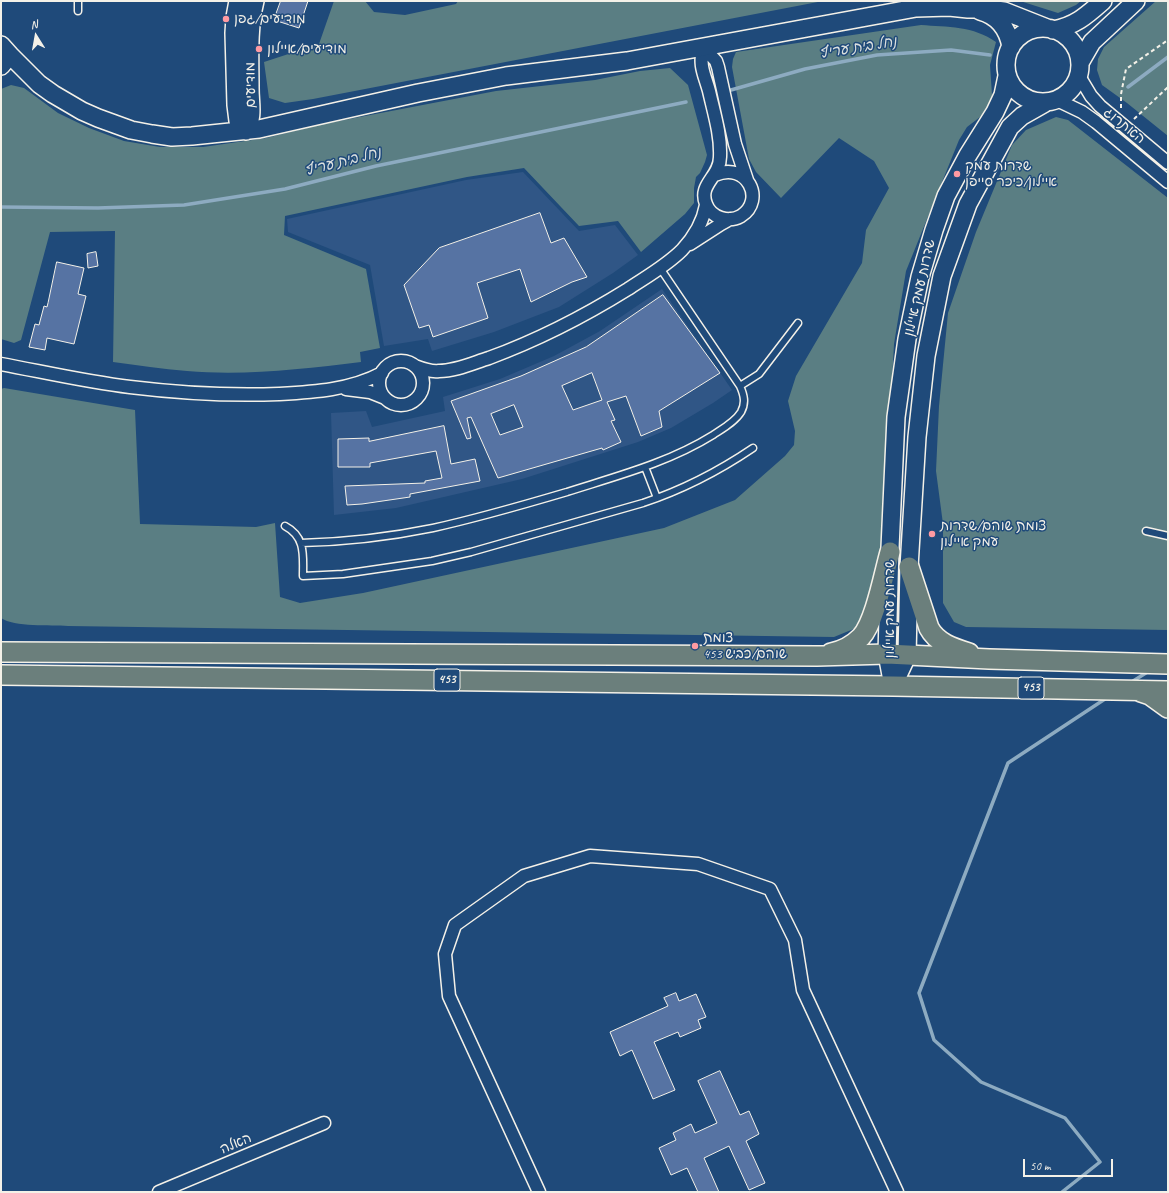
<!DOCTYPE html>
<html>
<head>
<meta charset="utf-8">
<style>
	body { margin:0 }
	#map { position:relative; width:1169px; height:1193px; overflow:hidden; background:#1f4a7a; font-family:Caveat,sans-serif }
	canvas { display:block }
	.frame { position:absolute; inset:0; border:2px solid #f4f1e8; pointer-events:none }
	.north { position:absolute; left:16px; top:16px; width:40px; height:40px; -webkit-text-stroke:3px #1f4a7a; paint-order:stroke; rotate:349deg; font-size:11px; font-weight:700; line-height:16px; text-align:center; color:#f4f1e8 }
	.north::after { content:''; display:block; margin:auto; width:14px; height:18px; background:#f4f1e8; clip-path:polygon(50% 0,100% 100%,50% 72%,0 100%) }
	.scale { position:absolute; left:1023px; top:1159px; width:90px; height:18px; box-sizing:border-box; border:2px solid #f4f1e8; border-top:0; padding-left:5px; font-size:12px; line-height:14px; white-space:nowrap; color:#f4f1e8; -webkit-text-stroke:3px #1f4a7a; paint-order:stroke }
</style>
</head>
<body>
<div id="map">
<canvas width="1169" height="1193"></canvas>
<div class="frame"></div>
<div class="north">N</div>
<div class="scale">50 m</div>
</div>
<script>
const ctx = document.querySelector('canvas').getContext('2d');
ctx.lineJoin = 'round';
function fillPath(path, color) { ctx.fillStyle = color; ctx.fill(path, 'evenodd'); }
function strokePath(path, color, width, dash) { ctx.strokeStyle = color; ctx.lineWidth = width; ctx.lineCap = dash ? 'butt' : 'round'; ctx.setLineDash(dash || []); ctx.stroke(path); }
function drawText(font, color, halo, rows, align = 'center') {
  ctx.font = font + ' Caveat,"Playpen Sans Hebrew",sans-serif'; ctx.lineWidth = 3; ctx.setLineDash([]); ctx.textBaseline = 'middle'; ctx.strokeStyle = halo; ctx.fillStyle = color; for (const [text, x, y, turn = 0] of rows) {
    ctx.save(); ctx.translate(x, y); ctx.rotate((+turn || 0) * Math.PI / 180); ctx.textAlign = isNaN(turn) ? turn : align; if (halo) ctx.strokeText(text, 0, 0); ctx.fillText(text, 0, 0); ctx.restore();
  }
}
fillPath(new Path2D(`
	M523,172l56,59 36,-6 23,30 -25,18 -54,34 -65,25 -62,19 -4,-12 -44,7 -14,-81 -82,-33 -1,-13 179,-39z
	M662,289l70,101 -19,13 -42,25 -33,14 -116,37 -126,29 -62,7 -3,-102 35,-2 6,16 73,-16 -2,-14 57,-18 54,-23 46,-25z`), '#305686');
fillPath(new Path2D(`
	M334,1h31l9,11 31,3 51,-11 2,-3h365l-510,98 -28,4 -16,-5 -5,-36 55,-18z
	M1020,1h61l-5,4 -18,8z
	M1156,1h12v135l-41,-33 -25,-18 -5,-15 1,-11 6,-12z
	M921,25c26,2 53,1 75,17l-6,23 2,30 -2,9 -6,10 -17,13 -8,13 -53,131 -12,73 -11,204 -18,69 -9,11 -22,9 -766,-11c-17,-1 -54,1 -67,-8v-229l3,-1 131,22 5,114 116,3 19,-4 5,74 20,6 63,-10 301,-65 71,-28 50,-44 9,-11 1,-14 -7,-30 8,-25 66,-113 4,-33 23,-42 -15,-27 -35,-23 -58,60 -25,-26 -7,-13 -17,-92 1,-8 3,-7z
	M670,68l18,17 19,70 -2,7 -5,11 -4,4 -2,11v15l-9,11 -44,38 -23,-31 -39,5 -55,-58 -57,9 -182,39 -1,19 82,34 14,79 -20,4 1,10c-57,7 -117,14 -174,9 -25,-2 -49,-6 -74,-9l2,-131 -65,1 -29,108 -7,3 -13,-4v-250l10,-4 13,3 34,25 31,15 35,13 36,6h43l63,-9 57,-14 173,-33 99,-11 45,-9z
	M1056,117l12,3 100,78v432l-202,-3 -12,-5 -11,-19v-79l-7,-53 3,-65 9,-93 28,-81 36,-87 14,-15z`), '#5a7e83');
strokePath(new Path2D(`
	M1128,87l40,-30
	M731,90l74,-21 72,-14 74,-5 39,5
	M1,207l97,1 86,-3 101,-16 91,-23 310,-64
	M1130,683l19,-12
	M1062,1192l38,-30 -35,-44 -84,-36 -47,-42 -15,-47 89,-230 100,-66`), '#8dabc1', 3.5);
const building = new Path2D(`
	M281,1h27l-9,27 -25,-8z
	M540,213l11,30 13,-5 23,39 -15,5 -41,20 -11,-33 -43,14 11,35 -55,19 -4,-12 -10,3 -15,-43 35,-37z
	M96,252l2,14 -10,2 -1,-14z
	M57,262l27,6 -6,26 8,2 -12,48 -27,-6 -2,12 -16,-3 6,-23 4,1 5,-19 3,1 1,-4z
	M663,295l57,78 -61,38 3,16 -21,9 -15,-40 -19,6 8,18 -4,1 10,21 -18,8 -1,-2 -104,30 -27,-61 -4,1 4,20 -4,1 -16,-38 70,-25 65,-29zM592,373l10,27 -29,10 -11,-24zM514,405l9,22 -23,8 -9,-21z
	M444,426l7,38 24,-5 5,22 -70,13v3l-48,7 -15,1 -2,-19 80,-3v-2l17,-3 -6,-27 -66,12v4h-32v-28l31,-1v3z
	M676,993l3,8 17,-7 10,23 -8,3 3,8 -21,9 -2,-5 -24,10 21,48 -22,9 -21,-49 -12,6 -10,-24 58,-26 -4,-8z
	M720,1071l20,44 9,-4 10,23 -13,7 19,42 -16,7 -20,-44 -25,12 15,34h-21l-11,-24 -16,7 -12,-27 17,-8 -3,-7 18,-9 4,9 22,-10 -19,-42z`);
fillPath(building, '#5673a3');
strokePath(building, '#f4f1e8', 1);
const lane = new Path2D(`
	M78,11v-10
	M740,386l19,-12 39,-51
	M645,467l12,31
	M285,526c21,11 18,30 18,50l40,-2 89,-13 39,-9 172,-49c39,-13 76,-32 110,-55
	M1146,531l22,5
	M301,543c44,-1 88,-6 132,-15 45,-10 90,-23 134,-36 50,-16 101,-29 146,-57 9,-6 22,-13 28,-23 5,-9 3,-17 -1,-26l-80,-118`);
const street = new Path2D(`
	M703,47c-4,20 1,26 6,44 5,22 12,44 11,66 0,20 -22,27 -14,47 5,14 23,19 35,12 25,-16 6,-55 -26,-41
	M703,47l13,14 2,6 17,77 12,36
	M1079,76l12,20 9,10 68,57
	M1057,100l25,12 14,10 72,60
	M690,244l31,-20 9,-5
	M379 383a22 22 0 1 1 44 0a22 22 0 1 1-44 0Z
	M1,364c43,8 86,18 129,23 49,6 99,9 149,7 35,-2 71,-4 103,-21
	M415,366c8,3 16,6 24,5 17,0 34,-8 50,-13 49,-18 94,-41 139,-69 18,-12 38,-23 54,-39 12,-13 21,-28 24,-45
	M346,389l24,3 15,6
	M159,1192l165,-69
	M539,1192l-90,-196 -4,-42 10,-29 69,-49 66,-20 108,8 72,25 25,51 8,50 94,202`);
const secondary = new Path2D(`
	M238,1l-3,16 -1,16 2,72 2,16 8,10c8,-17 4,-25 4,-43 0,-28 -2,-59 5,-87
	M980,11c19,5 28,18 31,36
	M1006 65a37 37 0 1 1 74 0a37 37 0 1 1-74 0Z
	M1053,30c22,-4 33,-14 50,-29
	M1,45l9,10 -9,11
	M10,55l29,29 14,10 29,17 16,7 33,12 21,4 20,3 20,-1 67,-7 159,-36 88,-17 121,-15 289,-53 33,-1 19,2h19l17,2 43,17
	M1081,61l11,-19 44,-41
	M893,686l-6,-32 3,-106 6,-131 11,-78 13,-62 14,-47 12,-34 22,-41 27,-43 8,-17 4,-19
	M893,686l14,-30 2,-89 8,-130 9,-81 16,-80 26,-72 42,-77 12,-11 23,-13`);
const primary = new Path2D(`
	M909,567l20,61c8,15 24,20 40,25
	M1,652l816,4 70,-2 102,5 179,5
	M831,653c11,-2 22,-8 30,-16 14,-15 23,-64 29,-85
	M1,675l892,11 275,5
	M1141,692l9,3 18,13`);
strokePath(lane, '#f4f1e8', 9);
strokePath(street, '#f4f1e8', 15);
strokePath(secondary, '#f4f1e8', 20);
strokePath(primary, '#f4f1e8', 22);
strokePath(new Path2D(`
	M1121,108v-14l5,-25 42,-29
	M1134,119l34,-32`), '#f4f1e8', 2, [4, 3]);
strokePath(lane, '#1f4a7a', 6);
strokePath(street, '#1f4a7a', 12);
strokePath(secondary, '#1f4a7a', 17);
strokePath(primary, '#6b7f7c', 19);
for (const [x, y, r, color] of [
	[226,19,4,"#ff9aa2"],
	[259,49,4,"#ff9aa2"],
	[957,174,4,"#ff9aa2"],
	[932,534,4,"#ff9aa2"],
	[695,646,4,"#ff9aa2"]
]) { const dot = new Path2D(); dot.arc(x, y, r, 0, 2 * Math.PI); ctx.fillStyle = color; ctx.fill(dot); strokePath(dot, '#1f4a7a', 1.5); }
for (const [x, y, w] of [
	[447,680,26],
	[1031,688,26]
]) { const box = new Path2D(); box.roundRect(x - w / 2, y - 11, w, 22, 3); ctx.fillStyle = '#1f4a7a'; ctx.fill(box); strokePath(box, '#f4f1e8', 1); }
drawText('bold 13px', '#f4f1e8', null, [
	["453",447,680],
	["453",1031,688]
]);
drawText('14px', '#f4f1e8', '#1f4a7a', [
	["מודיעים/גפן",234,19],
	["מודיעים/איילון",267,49],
	["שדרות עמק",965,166],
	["איילון/כיכר סייפן",965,182],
	["צומת שוהם/שדרות",940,526],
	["עמק איילון",940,542],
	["צומת",703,638],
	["שוהם/כביש 453",703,654]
], 'left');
drawText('14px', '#f4f1e8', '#1f4a7a', [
	["מודיעים",251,85,-91],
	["האתרוג",1124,126,39],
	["שדרות עמק איילון",920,288,-77],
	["שדרות עמק איילון",890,609,-90],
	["האלה",236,1144,-23]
]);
drawText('italic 15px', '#dadfde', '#1f4a7a', [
	["נחל בית עריף",858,48,-9],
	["נחל בית עריף",343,162,-14]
]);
</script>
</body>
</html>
